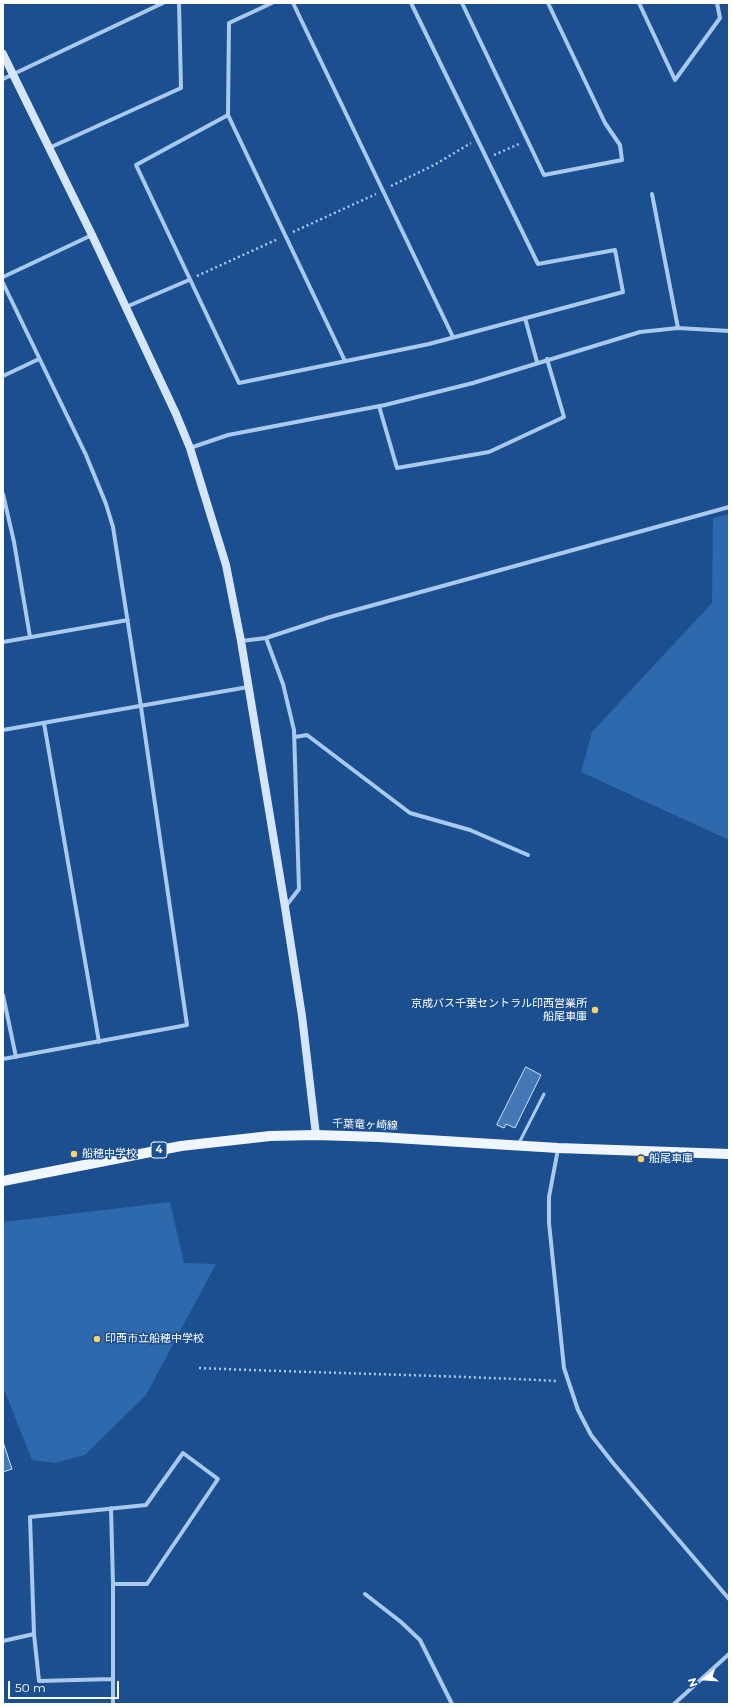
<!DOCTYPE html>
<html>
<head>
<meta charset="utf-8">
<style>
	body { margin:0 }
	#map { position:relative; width:732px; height:1707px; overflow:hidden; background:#1b4f8f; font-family:Montserrat,sans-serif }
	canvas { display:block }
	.frame { position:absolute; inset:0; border:4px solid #fff; pointer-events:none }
	.north { position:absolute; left:684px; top:1659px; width:40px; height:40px; -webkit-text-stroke:3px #1b4f8f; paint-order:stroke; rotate:253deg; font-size:11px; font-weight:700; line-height:16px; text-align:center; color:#fff }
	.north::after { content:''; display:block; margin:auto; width:14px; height:18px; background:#fff; clip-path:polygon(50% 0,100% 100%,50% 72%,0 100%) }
	.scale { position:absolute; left:8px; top:1681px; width:111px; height:18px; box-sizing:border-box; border:2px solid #fff; border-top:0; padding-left:5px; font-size:12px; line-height:14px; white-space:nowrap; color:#fff; -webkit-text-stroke:3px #1b4f8f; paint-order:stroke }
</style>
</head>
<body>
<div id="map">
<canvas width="732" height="1707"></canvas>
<div class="frame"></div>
<div class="north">N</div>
<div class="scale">50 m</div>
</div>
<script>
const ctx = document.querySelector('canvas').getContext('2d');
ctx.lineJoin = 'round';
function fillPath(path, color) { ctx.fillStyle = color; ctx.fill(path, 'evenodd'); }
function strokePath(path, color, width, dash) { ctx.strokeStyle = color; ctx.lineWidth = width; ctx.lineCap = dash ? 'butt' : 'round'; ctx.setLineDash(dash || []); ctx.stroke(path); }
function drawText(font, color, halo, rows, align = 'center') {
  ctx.font = font + ' Montserrat,"Noto Sans JP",sans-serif'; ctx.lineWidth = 3; ctx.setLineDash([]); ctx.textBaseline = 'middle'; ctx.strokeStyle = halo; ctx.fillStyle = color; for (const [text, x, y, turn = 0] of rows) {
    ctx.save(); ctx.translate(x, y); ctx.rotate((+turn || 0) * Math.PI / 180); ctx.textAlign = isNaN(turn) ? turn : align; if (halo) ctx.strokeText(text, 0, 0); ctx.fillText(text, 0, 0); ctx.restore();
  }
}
fillPath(new Path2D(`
	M729,514v326l-148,-68 11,-40 120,-129 1,-85z
	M170,1202l14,61 32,1 -70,131 -61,60 -30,8 -23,-3 -29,-73v-165z`), '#2e69ad');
const building = new Path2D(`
	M526,1067l15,8 -26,53 -9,-4 -2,4 -7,-3z
	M3,1442l9,27 -9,3z`);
fillPath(building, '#4478b7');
strokePath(building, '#cfe3fa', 1);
strokePath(new Path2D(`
	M494,155l25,-11
	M391,186l45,-22 35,-21
	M293,232l83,-38
	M197,276l81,-37
	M199,1368c120,5 240,7 359,13`), '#a9c9ee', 2.5, [2, 3]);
strokePath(new Path2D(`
	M519,1143l25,-49`), '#a9c9ee', 3);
strokePath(new Path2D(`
	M272,3l-43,20 -1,92 -92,50 103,218 190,-39 194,-52 -8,-42 -77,14 -127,-261
	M293,3l160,334
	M462,3l82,172 78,-15 -2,-15 -15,-22 -57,-120
	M639,3l36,77 45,-62 -3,-15
	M3,79l160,-76
	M228,115l117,246
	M49,148l132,-60 -2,-85
	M3,277l89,-42
	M3,283l83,172 20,49 7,23 28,180 46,318 -184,34
	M126,307l63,-27
	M525,318l12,44
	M678,328l51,3
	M3,376l36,-17
	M379,406l18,62 92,-16 75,-35 -17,-58
	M190,448l38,-13 157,-30 88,-22 167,-51 38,-4 -26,-134
	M3,494l11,48 16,95
	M266,638l17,46 11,46 5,159 -13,17
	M241,641l25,-3 64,-21 399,-110
	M3,642l125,-22
	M44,723l55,319
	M3,730l245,-43
	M295,737l12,-2 103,78 60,17 58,25
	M3,995l13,62
	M558,1149l-9,48v26l15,145 14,42 13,25 22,28 116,136
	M111,1508l2,76
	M365,1594l36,28 19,18 32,64
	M34,1634l5,47 74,-2
	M3,1641l31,-7 -4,-117 116,-12 37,-52 35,26 -71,105h-34v120
	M674,1704l55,-50`), '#a9c9ee', 4);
strokePath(new Path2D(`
	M3,54l89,181 84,179 14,34 36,117 15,76 44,266 17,109 14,119`), '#d6e6fa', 8);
strokePath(new Path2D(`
	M3,1181l178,-35 89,-10 46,-1 63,2 179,11 171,6`), '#f0f6ff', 10);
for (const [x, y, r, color] of [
	[595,1010,4,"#ffd166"],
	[74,1154,4,"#ffd166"],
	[641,1159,4,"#ffd166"],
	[97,1339,4,"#ffd166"]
]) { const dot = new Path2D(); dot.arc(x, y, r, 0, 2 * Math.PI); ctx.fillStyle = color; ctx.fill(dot); strokePath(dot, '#1b4f8f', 1.5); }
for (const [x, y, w] of [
	[159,1150,16]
]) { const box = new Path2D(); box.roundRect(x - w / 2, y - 8, w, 16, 3); ctx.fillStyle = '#1b4f8f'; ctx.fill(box); strokePath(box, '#fff', 1); }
drawText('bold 10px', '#fff', null, [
	["4",159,1150]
]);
drawText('11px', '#fff', '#1b4f8f', [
	["京成バス千葉セントラル印西営業所",587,1004,"right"],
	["船尾車庫",587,1017,"right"],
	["船穂中学校",82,1154],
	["船尾車庫",649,1159],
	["印西市立船穂中学校",105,1339]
], 'left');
drawText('11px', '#fff', '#1b4f8f', [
	["千葉竜ヶ崎線",365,1125,2]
]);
</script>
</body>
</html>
